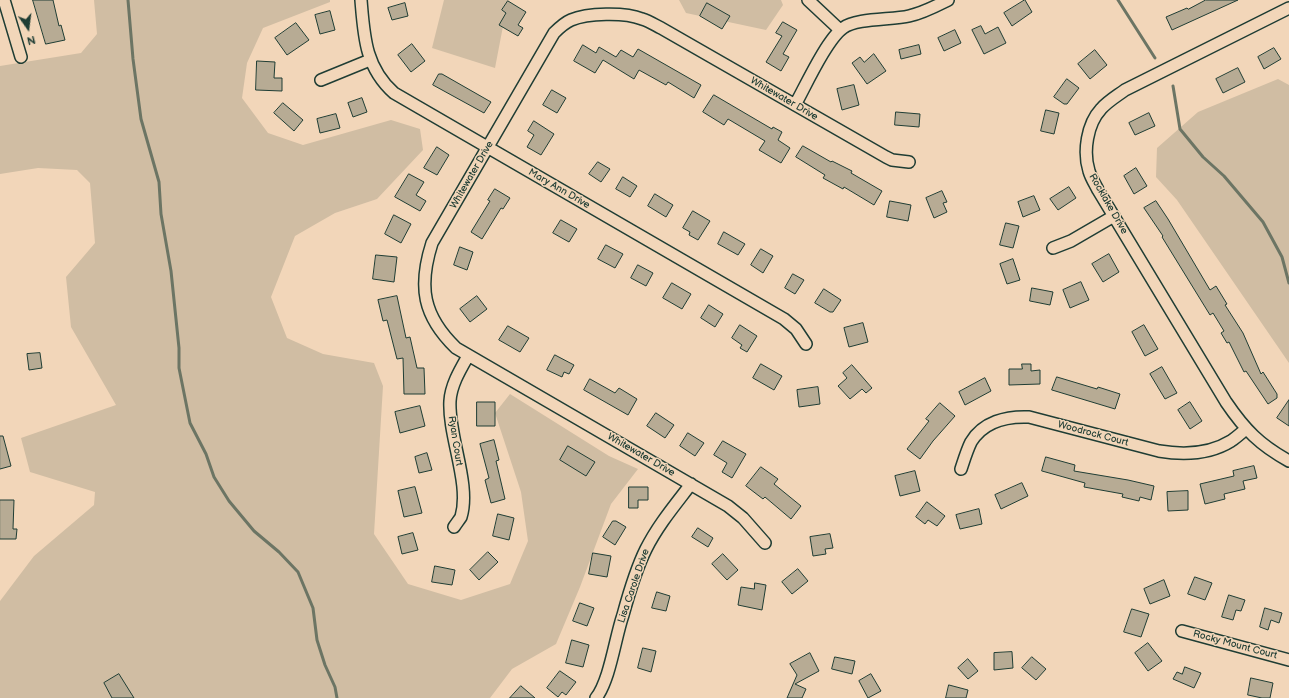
<!DOCTYPE html>
<html>
<head>
<meta charset="utf-8">
<style>
	body { margin:0 }
	#map { position:relative; width:1289px; height:698px; overflow:hidden; background:#f2d6b9; font-family:"Balsamiq Sans",sans-serif }
	canvas { display:block }
	.north { position:absolute; left:8px; top:8px; width:40px; height:40px; -webkit-text-stroke:3px #f2d6b9; paint-order:stroke; rotate:166deg; font-size:11px; font-weight:700; line-height:16px; text-align:center; color:#1f3d34 }
	.north::after { content:''; display:block; margin:auto; width:14px; height:18px; background:#1f3d34; clip-path:polygon(50% 0,100% 100%,50% 72%,0 100%) }
</style>
</head>
<body>
<div id="map">
<canvas width="1289" height="698"></canvas>
<div class="north">N</div>
</div>
<script>
const ctx = document.querySelector('canvas').getContext('2d');
ctx.lineJoin = 'round';
function fillPath(path, color) { ctx.fillStyle = color; ctx.fill(path, 'evenodd'); }
function strokePath(path, color, width, dash) { ctx.strokeStyle = color; ctx.lineWidth = width; ctx.lineCap = dash ? 'butt' : 'round'; ctx.setLineDash(dash || []); ctx.stroke(path); }
function drawText(font, color, halo, rows, align = 'center') {
  ctx.font = font + ' "Balsamiq Sans",sans-serif'; ctx.lineWidth = 3; ctx.setLineDash([]); ctx.textBaseline = 'middle'; ctx.strokeStyle = halo; ctx.fillStyle = color; for (const [text, x, y, turn = 0] of rows) {
    ctx.save(); ctx.translate(x, y); ctx.rotate((+turn || 0) * Math.PI / 180); ctx.textAlign = isNaN(turn) ? turn : align; if (halo) ctx.strokeText(text, 0, 0); ctx.fillText(text, 0, 0); ctx.restore();
  }
}
fillPath(new Path2D(`
	M94,0h236v2l-67,26 -16,35 -5,35 26,35 35,12 88,-25 29,9 3,21 -46,49 -42,14 -40,23 -24,61 16,41 36,16 51,9 9,23 -9,148 34,50 53,16 49,-16 18,-43 -7,-49 -26,-79 15,-19 99,62 29,13 -27,35 -31,83 -24,57 -44,25 -22,29h-490v-97l34,-45 60,-51 1,-13 -65,-20 -9,-34 95,-33 -45,-78 -5,-50 29,-34 -5,-60 -13,-13 -39,-2 -38,6v-108l81,-13 16,-19z
	M444,0h64l-13,68 -63,-20z
	M679,0h102l2,5 -17,25 -80,-17z
	M1278,79l11,6v278l-112,-163 -21,-23 1,-29 41,-36z`), '#d0bda3');
strokePath(new Path2D(`
	M128,0l5,59 8,60 18,63 2,32 10,57 8,77v20l11,55 16,31 8,23 15,24 25,30 25,21 19,20 15,36 4,32 8,25 10,22 2,11
	M1118,0l37,58
	M1173,86l7,43 23,28 21,19 39,46 19,35 7,26`), '#6c7564', 3);
const building = new Path2D(`
	M33,0h20l6,26 2,-1 4,15 -19,4z
	M1025,0l7,12 -20,14 -8,-13z
	M1206,0h32l-66,30 -6,-13 21,-9 1,1z
	M508,1l18,11 -8,13 5,3 -5,8 -19,-11 7,-12 -4,-3z
	M405,3l3,13 -16,4 -4,-12z
	M707,3l23,13 -8,13 -22,-13z
	M330,11l5,19 -15,4 -5,-19z
	M783,22l14,8 -14,24 6,3 -8,14 -15,-9 16,-26 -6,-3z
	M296,23l13,17 -22,15 -12,-17z
	M981,26l4,8 13,-7 8,16 -22,11 -12,-24z
	M955,30l6,13 -17,8 -6,-13z
	M412,44l13,17 -14,11 -13,-17z
	M583,45l13,8 3,-6 17,10 5,-7 12,7 5,-8 63,36 -7,13 -26,-16 -2,3 -27,-15 -5,9 -31,-19 -8,13 -21,-12z
	M919,45l2,9 -20,5 -2,-9z
	M1274,48l7,11 -17,10 -6,-12z
	M1095,50l12,15 -17,14 -12,-15z
	M874,54l12,17 -19,13 -15,-21 8,-6 4,5z
	M257,61l18,1 -1,16h8v13l-26,-1z
	M1238,68l7,14 -22,11 -7,-14z
	M439,74h3l49,28 -7,11 -51,-28z
	M1067,79l12,9 -12,16h-3l-10,-7z
	M854,85l5,20 -17,5 -5,-21z
	M552,90l14,8 -9,15 -14,-8z
	M714,95l58,34 1,-2 9,5 -4,8 12,8 -9,15 -22,-13 6,-9 -37,-22 -4,6 -21,-13z
	M362,98l5,14 -14,5 -5,-14z
	M283,103l20,17 -9,11 -20,-18z
	M1046,110l13,3 -5,21 -13,-3z
	M896,112l24,2 -1,13 -24,-2z
	M1149,113l6,13 -20,9 -6,-12z
	M336,114l4,14 -20,5 -3,-14z
	M534,121l20,13 -13,21 -14,-8 7,-12 -6,-4z
	M803,146l28,16 1,-1 20,10 -1,2 31,18 -8,14 -30,-18 -1,2 -20,-11 2,-3 -29,-18z
	M437,147l12,8 -12,20 -13,-7z
	M598,162l12,7 -9,13 -12,-8z
	M1136,168l11,18 -13,8 -10,-18z
	M409,174l15,8 -8,13 10,6 -6,10 -25,-14z
	M623,177l14,9 -7,11 -14,-8z
	M1069,187l7,11 -18,12 -8,-11z
	M495,189l15,9 -7,11 -2,-1 -19,31 -11,-7 19,-31 -2,-1z
	M942,191l5,11 -4,1 4,9 -13,6 -8,-20z
	M655,194l18,11 -7,12 -18,-11z
	M1034,196l6,14 -17,7 -5,-15z
	M890,201l21,4 -3,16 -21,-4z
	M1156,201l12,18 42,71 6,-4 11,18 -2,1 18,28 18,41 2,-2 14,22v4l-9,6 -22,-33 -2,1 -15,-30 -2,1 -6,-10 3,-2 -11,-18 -3,2 -48,-78 1,-1 -19,-28z
	M693,211l17,10 -12,19 -9,-5 1,-3 -7,-4z
	M394,215l17,9 -10,19 -16,-9z
	M561,220l16,9 -8,13 -16,-9z
	M1006,223l13,3 -6,22 -13,-3z
	M724,232l21,12 -7,11 -20,-11z
	M606,245l17,9 -8,14 -17,-9z
	M460,247l13,5 -6,18 -13,-5z
	M761,249l12,7 -10,17 -12,-8z
	M1109,254l10,18 -16,10 -11,-18z
	M376,255l21,2 -3,25 -21,-3z
	M1013,259l7,21 -13,4 -7,-20z
	M638,265l15,8 -7,13 -15,-8z
	M793,274l11,6 -9,14 -10,-6z
	M1081,282l8,18 -19,8 -7,-18z
	M672,283l19,11 -9,15 -19,-11z
	M1032,288l21,4 -3,13 -20,-4z
	M824,289l17,11 -8,12h-3l-15,-9z
	M397,296l9,42 4,-1 7,31h7l1,26h-21l-1,-36 -6,1 -10,-39 -4,1 -5,-21z
	M477,296l10,13 -17,13 -10,-13z
	M709,305l14,9 -8,13 -14,-9z
	M863,323l5,19 -19,5 -5,-19z
	M740,325l17,11 -10,16 -7,-4 2,-3 -10,-7z
	M1144,325l14,24 -13,7 -13,-24z
	M508,326l21,12 -9,14 -21,-12z
	M40,353l2,15 -13,2 -2,-16z
	M555,355l19,10 -5,9 -5,-2 -2,5 -15,-7z
	M761,364l21,12 -8,14 -21,-12z
	M1022,364h9v7l9,-1v14l-31,1v-16h13z
	M852,365l20,23 -6,5 -4,-4 -12,10 -12,-13 9,-8 -4,-5z
	M1162,367l15,26 -12,6 -15,-25z
	M1057,377l40,12 1,-2 22,7 -5,15 -63,-19z
	M985,378l6,13 -26,14 -6,-13z
	M590,379l25,14 4,-5 18,11 -9,16 -44,-25z
	M818,387l2,17 -21,3 -2,-17z
	M1289,400v26l-12,-8z
	M477,402h18v24h-18z
	M1190,402l12,19 -12,8 -12,-19z
	M940,403l15,13 -22,25 -13,18 -13,-10 22,-28 -3,-2z
	M420,406l5,20 -25,7 -5,-21z
	M656,413l18,12 -9,13 -18,-12z
	M688,433l16,10 -9,13 -15,-10z
	M0,436h3l8,30 -11,3z
	M494,440l5,20 -3,1 9,38 -14,4 -6,-23 4,-2 -9,-34z
	M723,441l23,13 -14,24 -10,-6 5,-9 -13,-8z
	M568,446l27,16 -9,14 -26,-16z
	M427,453l5,17 -13,3 -4,-16z
	M1046,457l29,8 -1,6 54,9 26,6 -3,14 -11,-3 -1,4 -17,-4 1,-3 -39,-7 1,-4 -43,-12z
	M1254,466l3,12 -14,3 2,8 -21,5 1,5 -20,5 -5,-20 34,-8 -1,-5z
	M761,467l17,12 -4,5 27,22 -10,13 -26,-22 -2,2 -17,-13z
	M915,471l5,20 -20,5 -5,-20z
	M1022,483l6,13 -27,13 -6,-14z
	M415,487l7,26 -18,4 -6,-26z
	M629,487h19v13h-10v8h-9z
	M1188,491v19l-20,1 -1,-19z
	M0,500h14l-1,29h4l-1,10h-16z
	M927,502l18,14 -8,10 -9,-6 -3,4 -9,-7z
	M979,509l3,15 -22,5 -4,-14z
	M498,514l16,4 -5,22 -16,-4z
	M613,521h3l10,6 -11,18 -12,-8z
	M698,528l15,10 -5,9 -16,-10z
	M413,533l5,17 -16,4 -4,-17z
	M830,534l3,14 -8,1 1,5 -13,2 -3,-19z
	M488,552l10,10 -19,18 -9,-10z
	M593,553l18,3 -4,21 -18,-3z
	M723,554l15,16 -11,10 -15,-16z
	M435,566l20,4 -3,15 -20,-3z
	M798,569l10,12 -16,13 -10,-12z
	M1195,577l17,6 -7,17 -17,-6z
	M1164,580l6,16 -20,8 -6,-15z
	M755,583l11,2 -4,25 -24,-5 3,-18 13,2z
	M657,592l13,4 -4,15 -14,-3z
	M1229,595l16,5 -4,11 -5,-1 -3,10 -11,-3z
	M580,603l14,5 -7,18 -14,-5z
	M1265,608l17,5 -3,10 -8,-3 -3,10 -8,-3z
	M1132,609l17,5 -8,23 -17,-5z
	M572,640l17,5 -6,22 -17,-4z
	M1148,643l14,18 -14,10 -13,-18z
	M643,648l13,3 -5,21 -13,-4z
	M1012,652l1,16 -19,2v-17z
	M810,653l9,18 -24,13 11,5 -4,9h-15l10,-23 -7,-11z
	M835,657l20,4 -3,13 -20,-5z
	M1032,657l14,12 -10,11 -14,-12z
	M968,659l10,12 -10,8 -10,-11z
	M1185,667l16,6 -7,15 -21,-9 4,-7 5,2z
	M560,671l16,11 -10,13 -4,-3 -4,5 -11,-9z
	M119,674l15,24h-22l-8,-15z
	M871,674l10,17 -13,7 -9,-17z
	M1251,678l22,5 -3,15h-8l-14,-3z
	M949,685l19,5 -2,8h-20z
	M521,686l14,12h-25z`);
fillPath(building, '#b7ab94');
strokePath(building, '#1f3d34', 1);
const minor = new Path2D(`
	M4,0l17,57
	M361,0c3,36 4,67 33,93l390,226 12,10 10,15
	M808,0l32,30
	M1289,8l-164,82c-8,6 -17,11 -24,19 -14,15 -18,43 -12,62 2,7 6,13 9,19l128,212c19,28 34,43 63,59
	M321,80l49,-20
	M795,105c10,-18 32,-66 48,-77 13,-10 49,-8 66,-12 14,-3 27,-10 39,-16
	M1053,248l18,-7 43,-25
	M961,469c3,-9 6,-19 10,-27 12,-20 35,-26 58,-25l130,34c24,4 51,3 72,-10 6,-4 10,-8 15,-12
	M454,527c2,-3 5,-7 7,-10 10,-33 -13,-81 -11,-116 1,-16 10,-31 18,-45
	M765,543l-22,-25 -15,-12 -272,-158c-33,-32 -38,-61 -24,-105l122,-210c5,-5 10,-10 17,-13 16,-7 54,-8 71,-1 7,2 13,6 19,9l225,129 6,3 17,2
	M1182,631l107,29
	M596,698c14,-18 19,-60 27,-83 6,-22 13,-46 23,-66 12,-24 29,-44 45,-65`);
strokePath(minor, '#1f3d34', 14);
strokePath(minor, '#f2d6b9', 11);
drawText('10px', '#1f3d34', '#f2d6b9', [
	["Whitewater Drive",784,99,30],
	["Whitewater Drive",472,175,-60],
	["Mary Ann Drive",559,189,30],
	["Rocklake Drive",1108,204,60],
	["Woodrock Court",1093,434,15],
	["Ryan Court",455,441,81],
	["Whitewater Drive",641,455,30],
	["Lisa Carole Drive",634,586,-71],
	["Rocky Mount Court",1235,645,15]
]);
</script>
</body>
</html>
